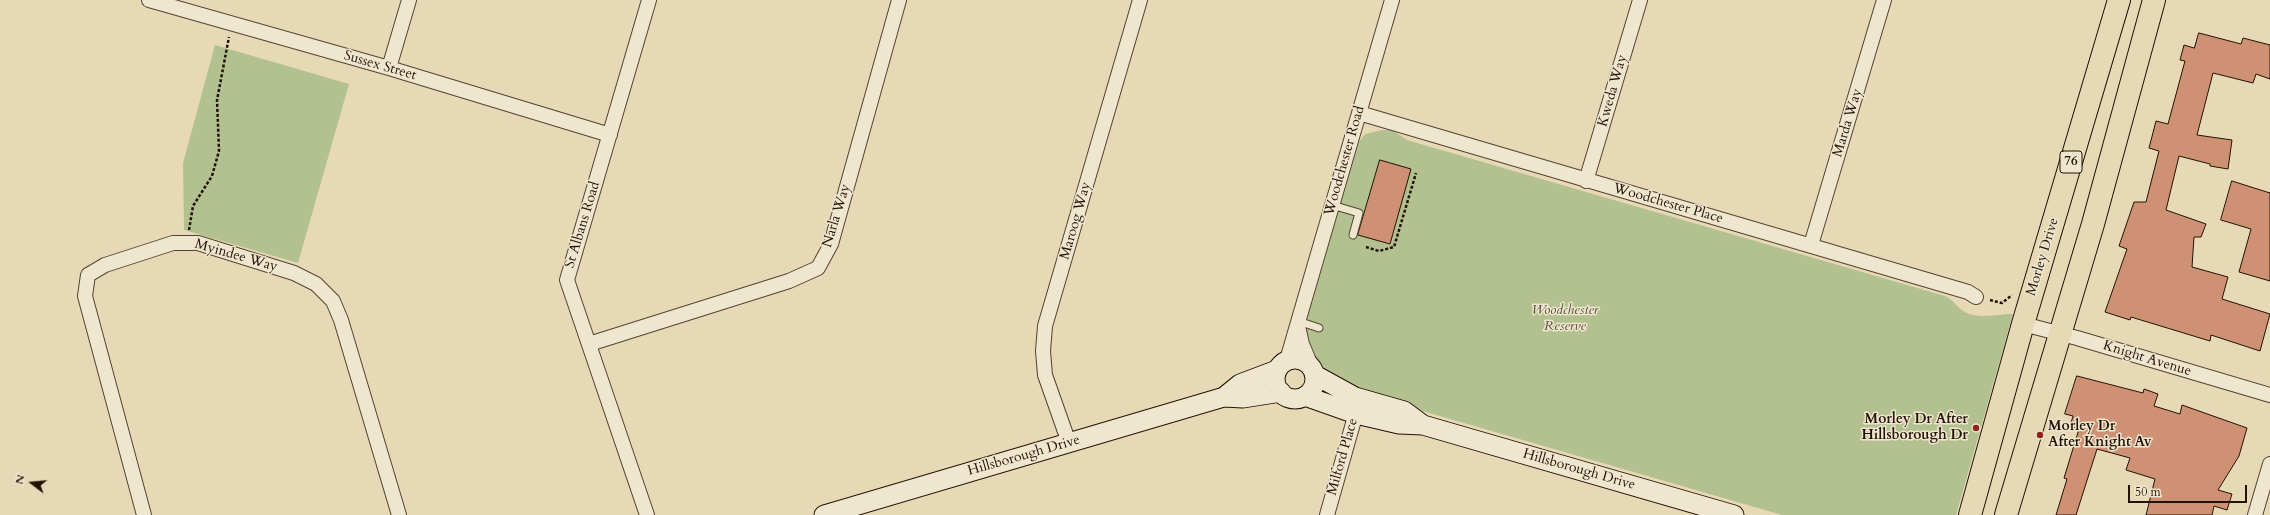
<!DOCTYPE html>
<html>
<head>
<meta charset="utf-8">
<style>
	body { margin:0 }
	#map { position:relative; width:2270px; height:515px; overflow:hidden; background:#e7d9b6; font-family:Cardo,serif }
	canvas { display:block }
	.north { position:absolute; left:12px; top:463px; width:40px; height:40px; -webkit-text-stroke:3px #efe6d0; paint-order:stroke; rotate:286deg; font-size:11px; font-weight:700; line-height:16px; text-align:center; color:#221203 }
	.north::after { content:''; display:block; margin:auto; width:14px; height:18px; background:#221203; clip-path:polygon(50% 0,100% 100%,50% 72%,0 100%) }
	.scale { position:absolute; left:2128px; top:485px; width:119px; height:18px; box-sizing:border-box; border:2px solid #221203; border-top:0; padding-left:5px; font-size:12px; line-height:14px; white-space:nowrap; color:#221203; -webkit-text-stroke:3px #efe6d0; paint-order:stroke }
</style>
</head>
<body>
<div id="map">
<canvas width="2270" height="515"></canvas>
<div class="north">N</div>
<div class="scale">50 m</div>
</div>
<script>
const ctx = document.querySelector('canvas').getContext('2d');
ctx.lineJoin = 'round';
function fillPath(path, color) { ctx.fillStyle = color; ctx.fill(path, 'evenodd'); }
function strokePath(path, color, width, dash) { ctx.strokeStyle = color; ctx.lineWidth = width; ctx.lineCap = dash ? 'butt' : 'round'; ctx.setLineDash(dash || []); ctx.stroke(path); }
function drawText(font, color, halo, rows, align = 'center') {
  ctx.font = font + ' Cardo,serif'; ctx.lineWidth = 3; ctx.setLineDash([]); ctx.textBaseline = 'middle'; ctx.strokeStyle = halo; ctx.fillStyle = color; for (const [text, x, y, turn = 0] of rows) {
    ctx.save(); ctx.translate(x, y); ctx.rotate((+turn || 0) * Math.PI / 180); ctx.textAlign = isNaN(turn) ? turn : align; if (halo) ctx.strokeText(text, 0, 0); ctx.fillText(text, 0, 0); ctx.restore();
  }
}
fillPath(new Path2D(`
	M215,45l134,39 -51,179 -114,-33 -1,-67z
	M1382,130h10l15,10 538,156c9,4 13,13 22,17 12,6 33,1 46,1l-57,201h-174l-439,-127 -19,-9 -12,-18 -7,-24 5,-36 49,-159 6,-8z`), '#b3c090');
const building = new Path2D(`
	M2199,33l42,11 2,-6 27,7v34l-14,-5 -3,9 -40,-10 -16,62 35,5 -4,29 -18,-3v-2l-31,-8 -13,54 40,14 -5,13h-7l-2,30 36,10 -6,22 48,15 -10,37 -49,-16 -1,6 -79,-24 -1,3 -25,-8 22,-63 -8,-3 15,-44h12l13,-51 -10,-3 7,-27 12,3 17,-63 -5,-1 4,-15 10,3z
	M1380,160l31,9 -21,75 -32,-9z
	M2232,181l38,12v88l-31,-9 12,-43 -30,-9z
	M2077,376l66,17 1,-4 14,5 -4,12 26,8 2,-9 65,23 -8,28 -21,34 14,4 -5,16 -13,-4 -2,9h-66l9,-36 -29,-9 4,-12 -33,-9 -21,66h-20l11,-36 -3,-1 15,-49 -9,-3 3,-10 -8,-2z`);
fillPath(building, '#ce9174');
strokePath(building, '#221203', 1);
const lane = new Path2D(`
	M1332,205l27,8 -6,22
	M1298,321l21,7`);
const street = new Path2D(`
	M149,0l240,68 221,67
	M389,68l20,-68
	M1359,113l609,179 8,5
	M1586,181l54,-181
	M1811,245l73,-245
	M2023,324l54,14 193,57
	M1298,326l4,18 10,24
	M589,344l200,-63 29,-13 13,-24 68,-244
	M1287,360l105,-360
	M1069,443l-24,-68 -2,-24 2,-25 95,-326
	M144,515l-59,-219 3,-21 17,-10 68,-22h25l96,30 22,11 17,17 8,19 58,195
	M647,515l-80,-235 82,-280
	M1327,515l31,-109
	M2255,515l15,-51`);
const secondary = new Path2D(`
	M1275 379a20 20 0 1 1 40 0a20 20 0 1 1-40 0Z
	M1315,375l40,22 49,14 19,14
	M1305,396l51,18 43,10 24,1 311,90
	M1224,397l16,-13 37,-14
	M824,515l400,-118 19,1 38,-6`);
const highway = new Path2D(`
	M1970,515l53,-191 96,-324
	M2006,515l87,-291 61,-224`);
strokePath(lane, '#534430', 9);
strokePath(street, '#534430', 16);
strokePath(secondary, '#221203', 21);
strokePath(highway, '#221203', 24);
strokePath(new Path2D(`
	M189,230l4,-24 19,-30 7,-25 -2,-51 12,-63
	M1366,247l13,4 15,-4 22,-74
	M1990,300l12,3 10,-8`), '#221203', 2.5, [3, 2]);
strokePath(lane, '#efe6d0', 7);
strokePath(street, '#efe6d0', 14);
strokePath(secondary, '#efe6d0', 19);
strokePath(highway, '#e7d9b6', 22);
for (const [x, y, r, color] of [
	[1976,428,4,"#8f2418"],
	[2040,435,4,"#8f2418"]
]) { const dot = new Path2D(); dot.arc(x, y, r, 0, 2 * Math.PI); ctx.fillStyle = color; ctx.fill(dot); strokePath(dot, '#efe6d0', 1.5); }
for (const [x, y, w] of [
	[2071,162,22]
]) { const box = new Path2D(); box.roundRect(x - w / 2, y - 11, w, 22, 3); ctx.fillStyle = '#efe6d0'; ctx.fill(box); strokePath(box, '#221203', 1); }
drawText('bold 13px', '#221203', null, [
	["76",2071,162]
]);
drawText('14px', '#221203', '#efe6d0', [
	["Sussex Street",380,66,16],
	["Kweda Way",1613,91,-74],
	["Marda Way",1848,123,-73],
	["Woodchester Road",1345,161,-74],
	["Woodchester Place",1668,204,16],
	["Narla Way",837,216,-73],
	["Maroog Way",1076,221,-74],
	["St Albans Road",583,225,-73],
	["Myindee Way",236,256,16],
	["Morley Drive",2043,257,-73],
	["Knight Avenue",2147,359,17],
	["Hillsborough Drive",1024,456,-16],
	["Milford Place",1343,457,-74],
	["Hillsborough Drive",1579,470,16]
]);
drawText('italic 14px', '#554f34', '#efe6d0', [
	["Woodchester",1565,311],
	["Reserve",1565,327]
]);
drawText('bold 14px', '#221203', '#efe6d0', [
	["Morley Dr After",1968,420],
	["Hillsborough Dr",1968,436],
	["Morley Dr",2048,427,"left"],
	["After Knight Av",2048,443,"left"]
], 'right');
</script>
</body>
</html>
